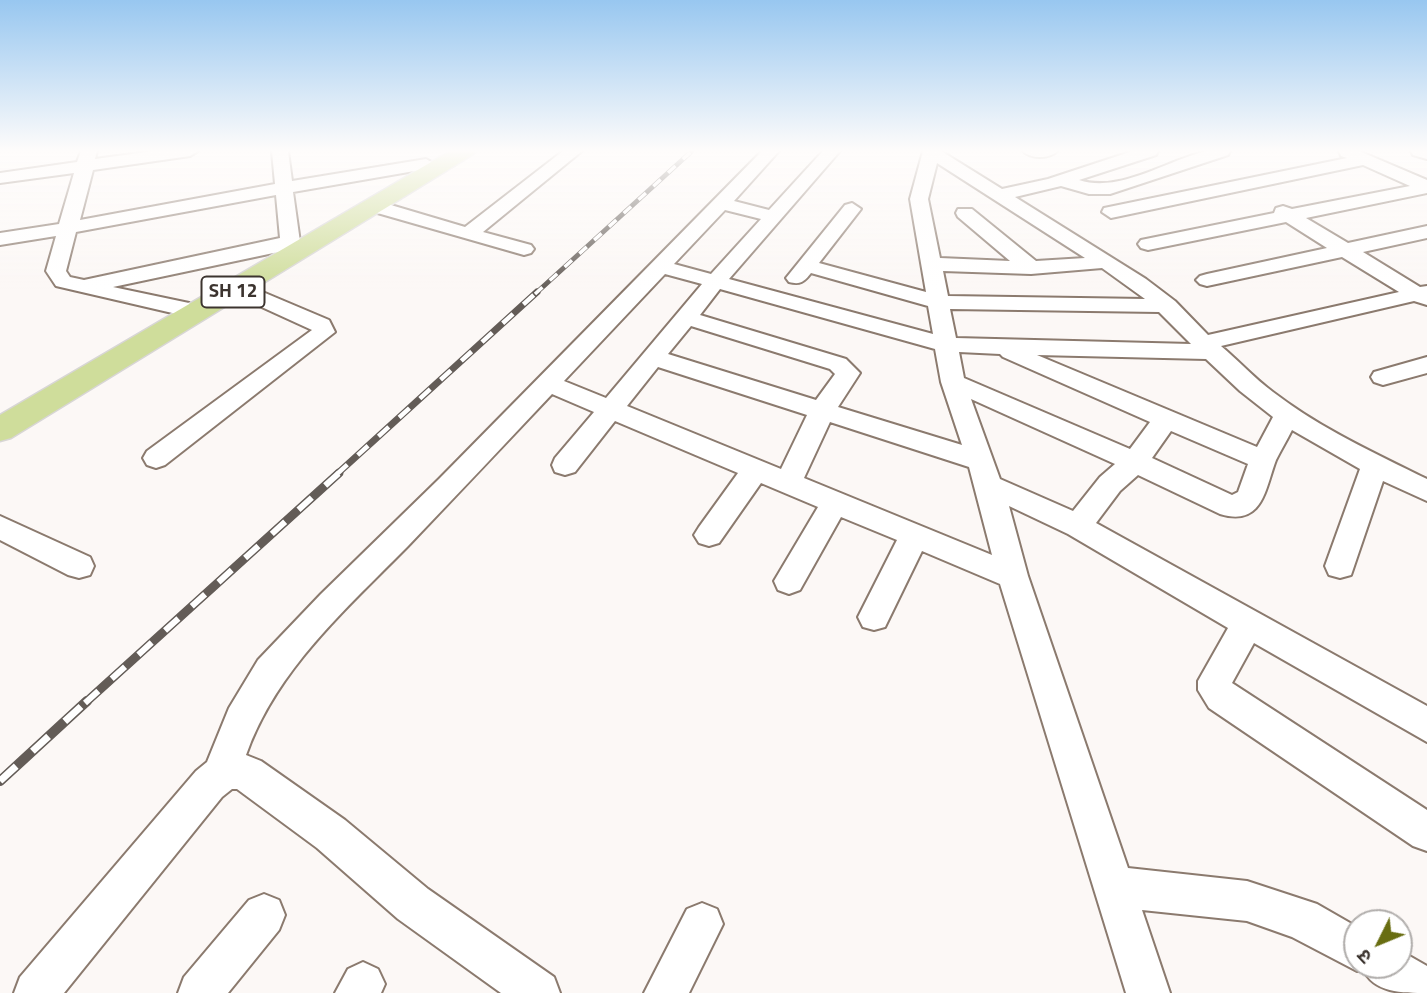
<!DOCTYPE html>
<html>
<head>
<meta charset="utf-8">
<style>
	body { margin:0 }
	#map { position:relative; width:1427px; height:993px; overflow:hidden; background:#fcf8f6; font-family:"Titillium Web","Noto Sans Devanagari",sans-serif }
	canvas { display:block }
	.north { position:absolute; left:1343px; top:909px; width:70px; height:70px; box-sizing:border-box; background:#fff; border:2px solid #b1aeac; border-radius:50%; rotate:227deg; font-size:19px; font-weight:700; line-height:28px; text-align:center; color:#3c342f }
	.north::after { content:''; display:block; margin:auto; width:24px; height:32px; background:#686d11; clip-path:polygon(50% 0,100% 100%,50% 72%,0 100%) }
</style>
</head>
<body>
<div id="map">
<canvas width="1427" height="993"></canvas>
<div class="north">उ</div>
</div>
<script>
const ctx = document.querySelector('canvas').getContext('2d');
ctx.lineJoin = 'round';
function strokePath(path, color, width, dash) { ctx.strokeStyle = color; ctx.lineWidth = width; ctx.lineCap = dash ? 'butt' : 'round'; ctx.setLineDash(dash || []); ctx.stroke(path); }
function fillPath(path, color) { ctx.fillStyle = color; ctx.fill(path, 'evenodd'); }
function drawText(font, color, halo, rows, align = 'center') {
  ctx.font = font + ' "Titillium Web",sans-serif'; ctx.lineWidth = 5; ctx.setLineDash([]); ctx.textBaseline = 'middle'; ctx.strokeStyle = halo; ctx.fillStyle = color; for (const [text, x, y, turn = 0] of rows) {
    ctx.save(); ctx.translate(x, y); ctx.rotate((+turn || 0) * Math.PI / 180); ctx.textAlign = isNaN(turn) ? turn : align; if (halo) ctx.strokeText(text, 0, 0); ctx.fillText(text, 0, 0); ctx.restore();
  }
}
const minor = new Path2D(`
	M81,151h16l-2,8 59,-8h44l-8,5 -97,14 -13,50 195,-36 -3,-33h16l4,30 134,-22 9,5 -9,5 -133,23 7,50 -3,6 -184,39 76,16 3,5 -3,5 -8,2 -125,-29 -10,-15 10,-35 -56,9v-12l59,-9 15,-51 -74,10v-10l77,-11zM276,195l4,43 -196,42 -14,-3 -4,-6 10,-39z
	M563,151h19l-99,81 48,13 3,4 -3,4 -7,2 -157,-45 -2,-4 9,-6 91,27z
	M762,151h17l-45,50 35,9 54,-59h17l-111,128 204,55 -5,-28 -117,-33c-7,9 -11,12 -22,9l-3,-4 59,-73 7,-2 9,6 -42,54 107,29 -16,-93 13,-48h18l61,38 46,-10 85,-28h25l-2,4 -77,25c40,13 85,-18 124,-28 8,-2 18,-1 27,-1l-2,4 -118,39h-21l-28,-8 -46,11 131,82 29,22 33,34 191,-43 -57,-35 -135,29 -7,-2 -4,-4 4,-4 7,-2 120,-26 -41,-26 -138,28 -7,-2 -3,-4 3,-4 133,-27 2,-5 7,-2 9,3 118,-23 -47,-21 -252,53 -9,-6 2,-4 243,-50 -6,-2 -2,-5h20l68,29v13l-121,25 42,25 79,-17v12l-64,14 57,35 7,-1v19l-13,-4 -193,45c17,14 33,32 52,46 47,36 101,61 154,87v22l-44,-20 -32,94 -11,3 -11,-3 -4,-9 35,-97 -68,-39c-5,10 -11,20 -16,30 -11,29 -13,67 -56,54l-82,-39 -18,16 -24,32 331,183v36l-173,-99 -22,40 195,127v41l-14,-5 -204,-138 -11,-18v-9l30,-53 -160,-94 -59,-28 19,70 100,292 119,13 70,23 40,23v38h42v-15l28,16v27c-25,0 -53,0 -64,-24l-6,2 -65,-34 -45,-16 -105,-11 28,83h-44l-126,-409 -78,-33 -37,76 -11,3 -11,-3 -5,-10 39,-77 -56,-23 -41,73 -11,4 -11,-4 -4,-9 44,-74 -57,-24 -42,60 -10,3 -10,-3 -5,-8 5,-8 39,-54 -123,-52 -40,51 -10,3 -10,-3 -3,-7 3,-7 39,-46 -42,-18c-48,51 -96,102 -144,152 -62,63 -132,124 -162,209l15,6 84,59 83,69 126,88 6,16h-59l-103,-74 -81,-71 -80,-59h-5l-10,8 -158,196h-50l6,-16 176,-206 11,-9 22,-54 29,-48 63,-66 118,-115zM937,163l148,95 -49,3 -64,-52h-14l-2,4 2,4 52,44 -70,-3 -12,-59zM725,210l36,9 -50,55 -37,-10zM1102,268l43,31 -197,-3 -5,-25 88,3zM665,274l37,10 -96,114 -42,-17zM720,289l215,60 6,33 21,63 -124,-38 22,-34 -14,-14 -146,-44zM950,309l209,3 32,32 -235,-6zM691,326l139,43 5,5 -19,26 -148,-46zM959,352l41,2 3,3 147,65 -20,27 -166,-71zM1037,355l169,4 34,32 33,26 -16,30zM658,367l149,48 -26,54 -154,-63zM971,399l144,65 -15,13 -27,34 -73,-32zM830,422l139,45 23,88 -188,-77zM1171,431l77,33 -10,28 -6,3 -80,-37z
	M1023,151h34c-7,8 -27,8 -34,0z
	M1411,151h16v8l-14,-4z
	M239,282l90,38 6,12 -170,133 -9,3 -9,-3 -4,-7 4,-7 165,-121 -81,-37 -3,-5 3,-5z
	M1427,357v16l-44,12 -9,-3 -3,-5 3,-5z
	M0,516l90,41 4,9 -4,9 -11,3 -11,-3 -68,-35z
	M264,894l15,6 6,15 -6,15 -51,63h-50l6,-16 65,-77z
	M702,903l15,6 6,15 -34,69h-45l43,-84z
	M363,962l15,7 7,15 -4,9h-46l13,-24z`);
const major = new Path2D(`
	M450,151h26l-4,4 -461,283 -11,3v-26z`);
strokePath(minor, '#8b7a6e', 4);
strokePath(major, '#d8d6d5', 3);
fillPath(minor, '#fff');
fillPath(major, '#cfdd9b');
const railFar3 = new Path2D(`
	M535,294l157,-143`);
const railFar2 = new Path2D(`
	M337,474l200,-182`);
const railFar1 = new Path2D(`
	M85,703l254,-230`);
const rail = new Path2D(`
	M0,781l87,-80`);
strokePath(railFar3, '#635c57', 5);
strokePath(railFar2, '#635c57', 7);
strokePath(railFar1, '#635c57', 9);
strokePath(rail, '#635c57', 10);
strokePath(railFar3, '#fff', 3.5, [10]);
strokePath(railFar2, '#fff', 4.5, [14]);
strokePath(railFar1, '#fff', 6, [18]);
strokePath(rail, '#fff', 7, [22]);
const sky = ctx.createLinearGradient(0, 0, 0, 290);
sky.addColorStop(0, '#98c7f0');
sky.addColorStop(0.52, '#fefcfb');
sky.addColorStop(1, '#fefcfb00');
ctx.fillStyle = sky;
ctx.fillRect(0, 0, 1427, 290);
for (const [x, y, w] of [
	[233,292,63]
]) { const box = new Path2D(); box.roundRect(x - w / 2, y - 15.5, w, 31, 5); ctx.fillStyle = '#fff'; ctx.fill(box); strokePath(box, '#3c342f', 2); }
drawText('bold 19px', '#3c342f', null, [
	["SH 12",233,292]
]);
</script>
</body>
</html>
